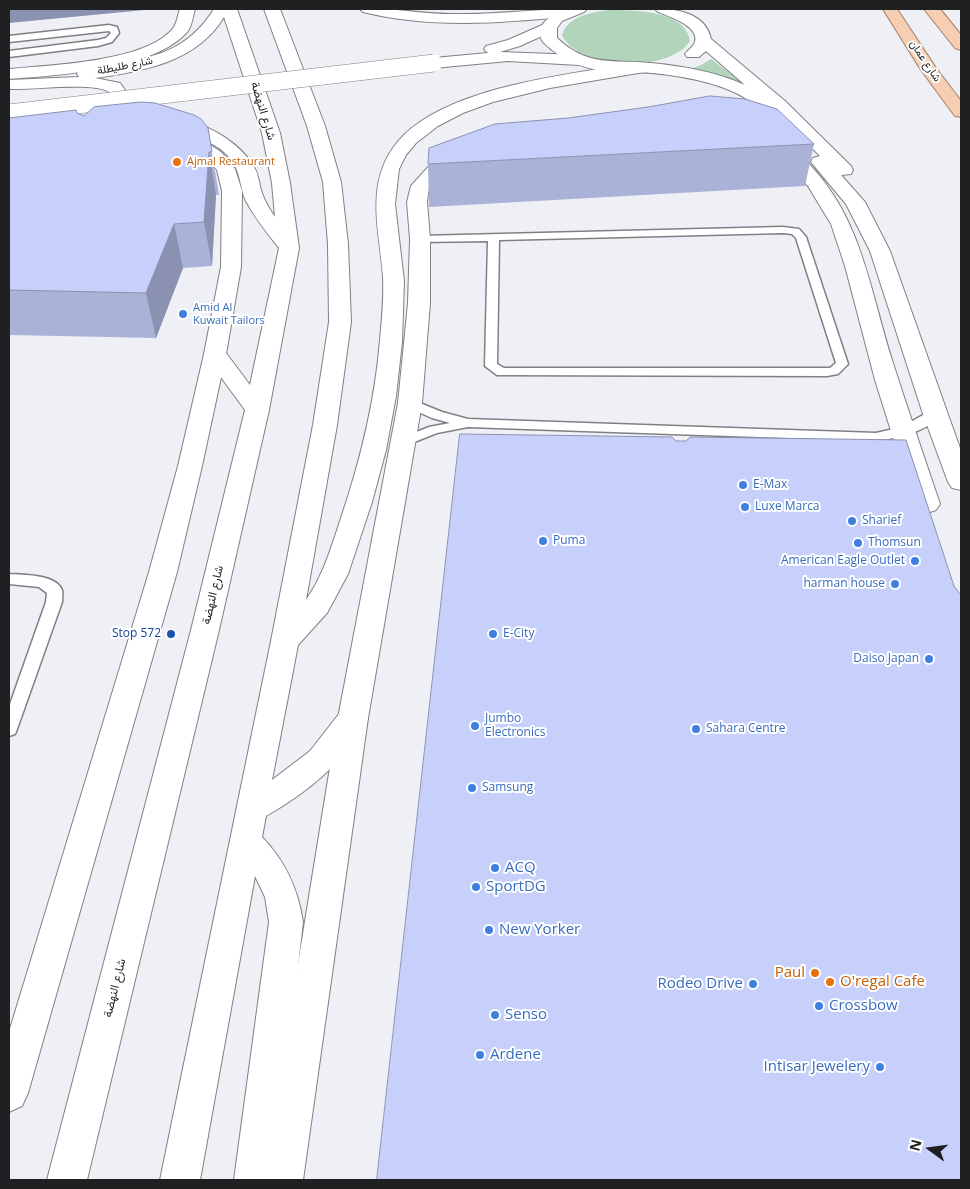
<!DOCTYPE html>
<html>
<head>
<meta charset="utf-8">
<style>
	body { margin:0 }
	#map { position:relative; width:970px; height:1189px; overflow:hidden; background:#eff0f6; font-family:"Open Sans",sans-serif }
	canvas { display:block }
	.frame { position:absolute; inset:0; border:10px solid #1f2022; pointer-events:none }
	.north { position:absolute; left:905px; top:1124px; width:50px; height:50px; -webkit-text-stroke:4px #fff; paint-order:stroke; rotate:284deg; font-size:14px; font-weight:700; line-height:20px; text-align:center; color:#1f2022 }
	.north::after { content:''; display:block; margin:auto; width:18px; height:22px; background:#1f2022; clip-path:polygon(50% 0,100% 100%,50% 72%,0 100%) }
</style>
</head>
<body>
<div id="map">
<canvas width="970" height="1189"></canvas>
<div class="frame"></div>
<div class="north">N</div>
</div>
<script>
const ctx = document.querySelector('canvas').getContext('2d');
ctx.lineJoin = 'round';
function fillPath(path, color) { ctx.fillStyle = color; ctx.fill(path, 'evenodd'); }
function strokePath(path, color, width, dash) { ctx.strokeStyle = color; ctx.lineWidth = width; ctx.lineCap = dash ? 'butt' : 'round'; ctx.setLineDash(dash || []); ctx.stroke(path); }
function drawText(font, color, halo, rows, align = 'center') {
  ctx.font = font + ' "Open Sans",Vazirmatn,sans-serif'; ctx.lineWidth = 4; ctx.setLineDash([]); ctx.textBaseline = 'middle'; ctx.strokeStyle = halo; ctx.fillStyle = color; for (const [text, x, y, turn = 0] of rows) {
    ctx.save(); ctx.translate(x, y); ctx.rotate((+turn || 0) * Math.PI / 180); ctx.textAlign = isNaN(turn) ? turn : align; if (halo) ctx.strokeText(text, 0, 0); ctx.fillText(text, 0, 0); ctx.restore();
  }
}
fillPath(new Path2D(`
	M608,10c25,0 78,0 82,31 -20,32 -111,30 -128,-6 6,-19 28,-22 46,-25z
	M711,59l36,27 -21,-8 -40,-7 15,-6z`), '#b2d4bb');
const lane = new Path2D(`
	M109,25l8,2 2,6 -7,9 -14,4 -89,11v-6l89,-11 8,-2 5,-5 -2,-2 -100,11v-6z
	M783,227l16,2 7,8 42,127 -10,10 -11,2 -330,-1 -12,-9 3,-125 -68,1 -5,-3 5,-3zM783,233l9,1 4,4 40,125 -6,5h-326l-7,-4 2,-124z
	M410,399l32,13 26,7 408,14 26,-6 28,-16 5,-1 6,4c-13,18 -44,24 -65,27l-408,-14 -31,6 -33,13 -5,-1 -2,-3 2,-3 30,-12 21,-4 -18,-5 -27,-12 -1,-3z
	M9,574c14,1 47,0 53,16 1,3 0,8 0,12l-45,127 -2,5 -6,2v-29l37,-105 1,-9 -8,-6 -30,-3z`);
const street = new Path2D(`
	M180,9h15c-2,7 -3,16 -7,22 -33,39 -130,44 -179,48v-10c41,-4 140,-7 165,-42 3,-5 4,-13 6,-18z
	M566,9h21l-3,3 -22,9 -5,7v10c32,30 56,21 94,25 31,3 66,9 94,22l-39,-34 -7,6h-12l-2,-3c3,-4 8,-7 10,-12 5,-16 -27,-26 -37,-30l-3,-3c23,-1 51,5 56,30l74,62 66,65 2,4 -2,4 -10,1 24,27 25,49 71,200v39l-9,-2 -4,-6 -25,-68 -53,-163 -24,-47 -35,-42 2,-4 7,-2 -21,-21 -7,2 -6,-1c-10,-11 -20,-24 -33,-33 -28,-20 -69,-27 -102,-30 -9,-1 -18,0 -27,0 -31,-1 -59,-9 -81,-31 -11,-17 10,-28 23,-33z
	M179,135l25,6 17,11 14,17 7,22 -1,76 -15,87 -24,112 -25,106 -149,521 -6,13 -13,6v-80l140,-460 29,-106 26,-112 17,-87 1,-76 -5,-21 -8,-10 -17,-11 -19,-5 -3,-4 3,-4z
	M781,142c12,3 21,14 29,23 53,56 60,127 83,198 15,47 31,94 47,141l-4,6 -9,3 -9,-3 -4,-6 -39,-124 -30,-114 -14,-42 -23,-38 -36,-39 3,-4z
	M460,155l7,2 2,4 -2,4 -25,10 -13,12 -2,15 3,37v64l-8,100 -54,315 -65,462h-40l75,-462 60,-315 10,-100 2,-64 -3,-37 4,-16 17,-19z`);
const secondary = new Path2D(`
	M214,9h23l43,124 10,50 9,65 -30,162 -50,220 -132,550h-40l144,-550 54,-220 -41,-56 3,-5 8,-2 8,2 27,36 29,-137c-12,-15 -24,-30 -33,-47 -5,-10 -5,-22 -10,-33 -12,-26 -42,-32 -67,-38l-3,-4 3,-4c29,-7 71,20 85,45 5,8 5,18 8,26 3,9 8,17 13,24l-3,-34 -10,-50 -38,-116c-27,45 -80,54 -129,61l25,5 10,14c-7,14 -21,27 -37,23l-3,-4 21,-16v-7c-14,-12 -79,-3 -100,-4l-2,-1v-8l70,-3 -2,-3 2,-4c56,-13 100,-6 135,-61z
	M264,9h16l45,117 16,56 7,62 3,78 -14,103 -31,175c17,-24 25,-52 34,-79 20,-59 35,-119 40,-181 2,-21 4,-43 3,-64 -4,-50 -20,-99 20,-140 50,-50 167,-62 235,-73l6,1 2,4 -2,4 -6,1 -88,15 -57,14 -30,11 -25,13 -22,17 -10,12 -7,14 -4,35 9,77 -2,61 -6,54 -10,54 -14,52 -24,72 -21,39 -29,32 -26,135 38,-29 32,-41 11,-4 11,4 4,8c-23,44 -60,74 -102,98l-4,21c23,24 36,51 41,85l-29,258h-40l35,-258 -4,-25 -10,-21 -55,304h-40l111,-539 42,-216 16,-103 -1,-78 -5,-62 -16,-56z
	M360,9c31,-2 61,5 92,5 42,1 84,-5 126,-5l2,2 -3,3 -5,2c-70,7 -140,13 -209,-4z
	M549,22l6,2 2,3 -2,3 -35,16 -20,6 79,3 6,2 2,3 -2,3 -6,2 -71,-4 -74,7 -6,-2 -2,-3 2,-3 6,-2 54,-5 -4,-4 2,-3 22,-6z`);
const primary = new Path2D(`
	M883,9h14l39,59 25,33v16l-6,-1 -34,-46z
	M924,9h16l21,26v15l-6,-2z`);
strokePath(lane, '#7f8085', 3);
strokePath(street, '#7f8085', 2);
strokePath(secondary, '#7f8085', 2);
strokePath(primary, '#a67c60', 2);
fillPath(lane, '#fff');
fillPath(street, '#fff');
fillPath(secondary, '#fff');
fillPath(primary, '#f5ceb4');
const secondaryBridge = new Path2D(`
	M9,113l425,-50`);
strokePath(secondaryBridge, '#7f8085', 18, []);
strokePath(secondaryBridge, '#fff', 17);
fillPath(new Path2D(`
	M77,113l7,3 124,12 11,67h-3l-4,71 -29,2 -27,70 -147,-3v-217z
	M814,144l-9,42 -376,21 -1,-43z`), '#abb2d8');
fillPath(new Path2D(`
	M9,9h146l-146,14z
	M209,152l7,43 -4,71 -8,-44z
	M174,224l9,44 -27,70 -10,-45z`), '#8b91b0');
const building = new Path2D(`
	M710,96l35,3 32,10 37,35 -386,20 1,-16 66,-24 73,-6 80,-11z
	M141,102l14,1 39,12 7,4 7,9 4,24h-3l-5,70 -30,2 -28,69 -137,-3v-172l67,-8 1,3 7,3 10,-9z
	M460,434l212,3 4,4h10l4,-4 216,3 48,146 6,8h1v586h-584z`);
fillPath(building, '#c7cffb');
strokePath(building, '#8b91b0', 1);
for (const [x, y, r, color] of [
	[177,162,5,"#e8710a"],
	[183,314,5,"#3f7fe0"],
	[743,485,5,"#3f7fe0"],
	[745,507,5,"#3f7fe0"],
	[852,521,5,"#3f7fe0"],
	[543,541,5,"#3f7fe0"],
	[858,543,5,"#3f7fe0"],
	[915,561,5,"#3f7fe0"],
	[895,584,5,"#3f7fe0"],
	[171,634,5,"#1a4fb4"],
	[493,634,5,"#3f7fe0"],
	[929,659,5,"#3f7fe0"],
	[475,726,5,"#3f7fe0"],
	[696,729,5,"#3f7fe0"],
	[472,788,5,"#3f7fe0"],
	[495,868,5,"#3f7fe0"],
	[476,887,5,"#3f7fe0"],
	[489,930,5,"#3f7fe0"],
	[815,973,5,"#e8710a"],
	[830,982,5,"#e8710a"],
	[753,984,5,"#3f7fe0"],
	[819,1006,5,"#3f7fe0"],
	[495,1015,5,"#3f7fe0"],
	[480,1055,5,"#3f7fe0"],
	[880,1067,5,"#3f7fe0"]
]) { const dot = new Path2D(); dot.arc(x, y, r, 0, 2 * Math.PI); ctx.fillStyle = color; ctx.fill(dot); strokePath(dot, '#fff', 2); }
drawText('11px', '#1f2022', '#fff', [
	["شارع عمان",925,61,56],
	["شارع طليطلة",125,66,-11]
]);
drawText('11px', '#c56008', '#fff', [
	["Ajmal Restaurant",187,162]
], 'left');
drawText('11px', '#366cbe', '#fff', [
	["Amid Al",193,308],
	["Kuwait Tailors",193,321]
], 'left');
drawText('12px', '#1f2022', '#fff', [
	["شارع النهضة",263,111,73],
	["شارع النهضة",213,595,-77],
	["شارع النهضة",115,988,-76]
]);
drawText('12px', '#366cbe', '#fff', [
	["E-Max",753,485],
	["Luxe Marca",755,507],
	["Sharief",862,521],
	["Puma",553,541],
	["Thomsun",868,543],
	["American Eagle Outlet",905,561,"right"],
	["harman house",885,584,"right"],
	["E-City",503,634],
	["Daiso Japan",919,659,"right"],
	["Jumbo",485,719],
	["Electronics",485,733],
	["Sahara Centre",706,729],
	["Samsung",482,788]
], 'left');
drawText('12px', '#164399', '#fff', [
	["Stop 572",161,634]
], 'right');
drawText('15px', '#366cbe', '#fff', [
	["ACQ",505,868],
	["SportDG",486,887],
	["New Yorker",499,930],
	["Rodeo Drive",743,984,"right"],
	["Crossbow",829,1006],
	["Senso",505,1015],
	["Ardene",490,1055],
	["Intisar Jewelery",870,1067,"right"]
], 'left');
drawText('15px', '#c56008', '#fff', [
	["Paul",805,973],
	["O'regal Cafe",840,982,"left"]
], 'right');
</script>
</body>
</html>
